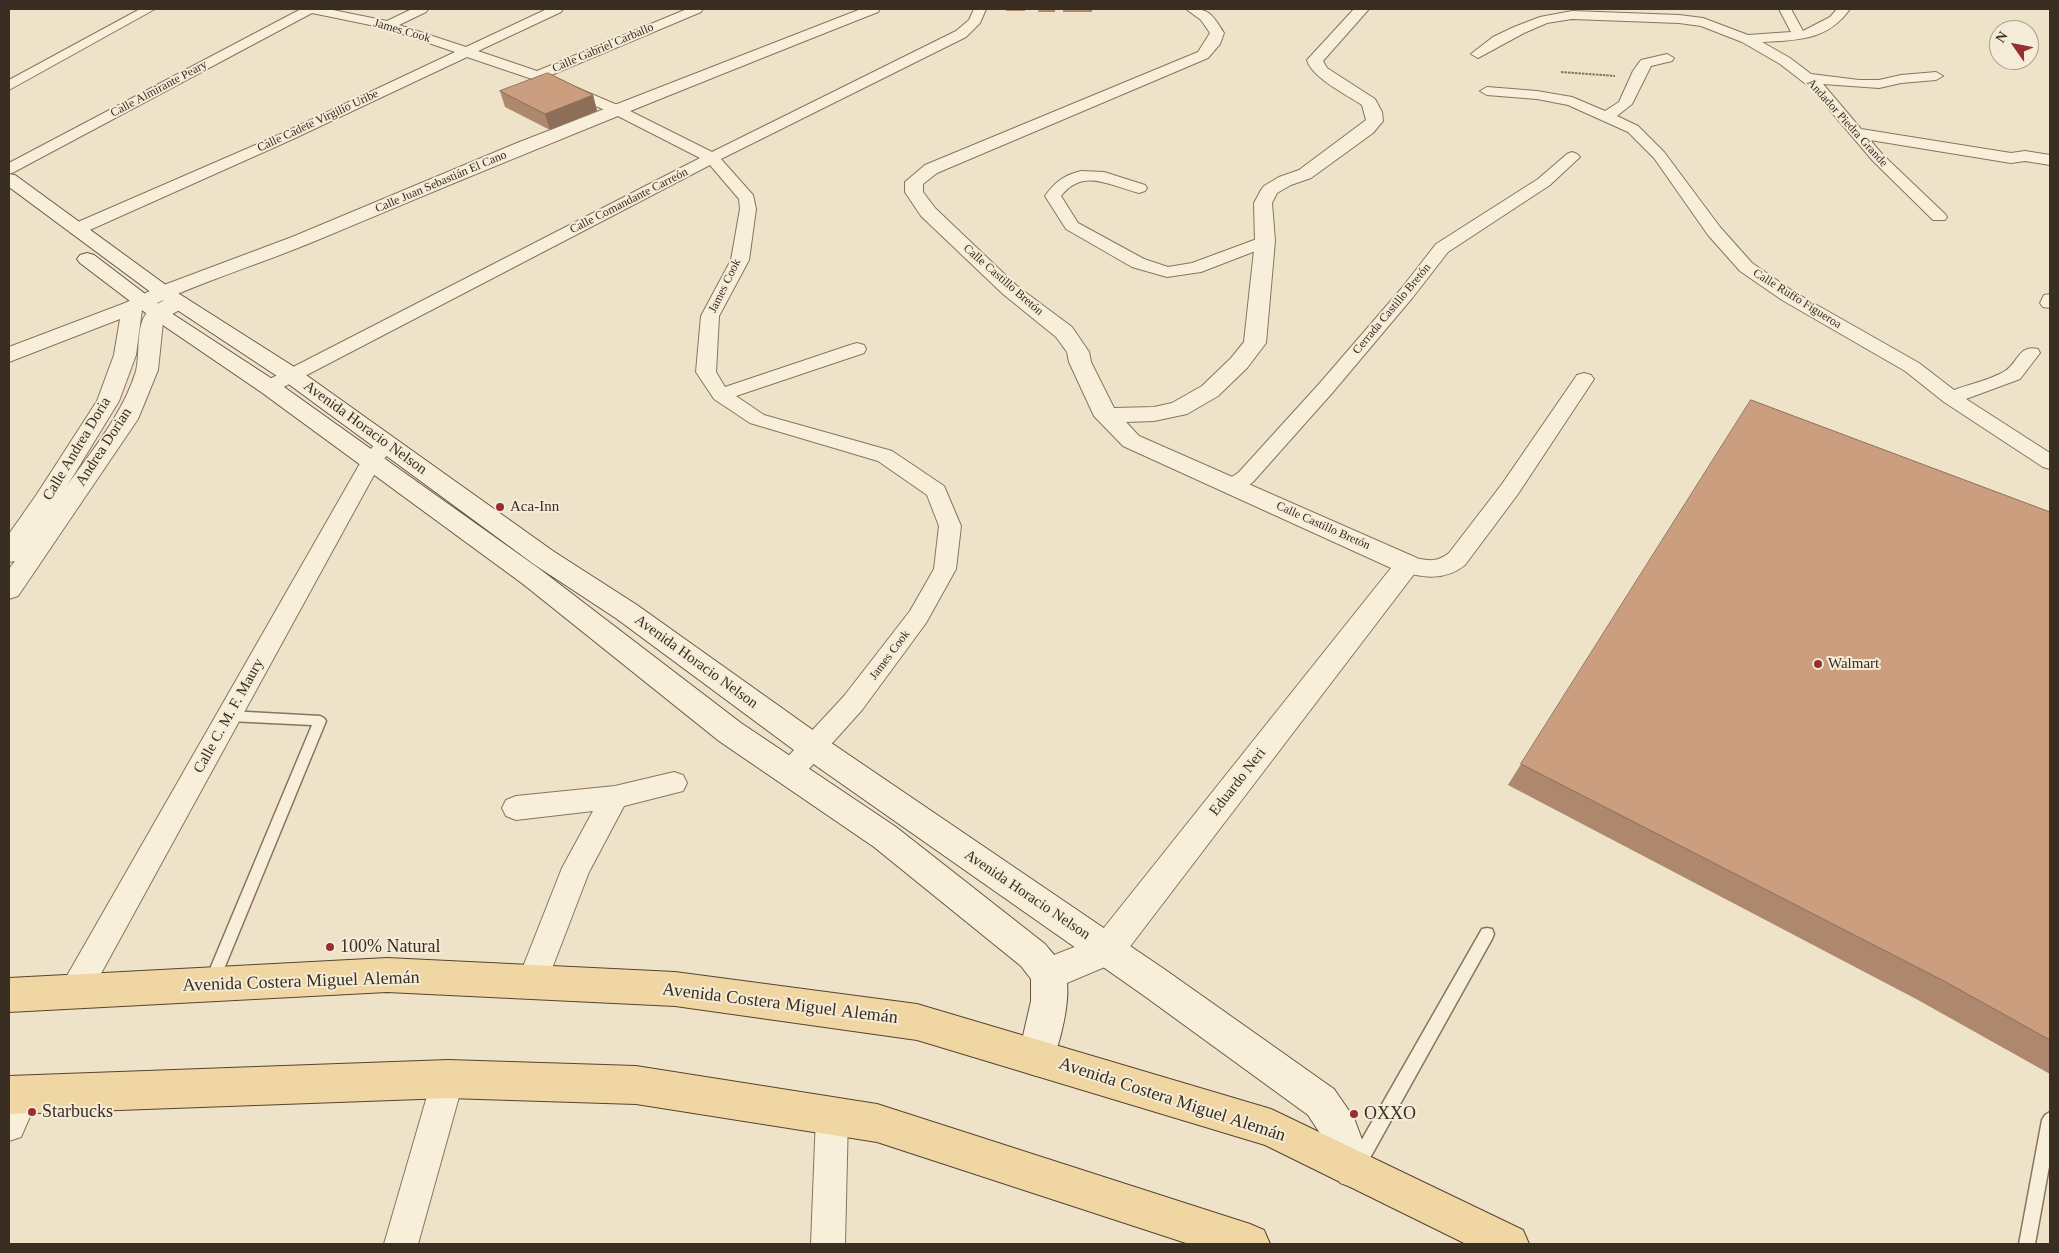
<!DOCTYPE html>
<html>
<head>
<meta charset="utf-8">
<style>
	body { margin:0 }
	#map { position:relative; width:2059px; height:1253px; overflow:hidden; background:#eee2c8; font-family:Georgia,serif }
	canvas { display:block }
	.frame { position:absolute; inset:0; border:10px solid #3a2d21; pointer-events:none }
	.north { position:absolute; left:1989px; top:20px; width:50px; height:50px; box-sizing:border-box; background:#f5ecd8; border:1px solid #aaa08f; border-radius:50%; rotate:303deg; font-size:14px; font-weight:700; line-height:20px; text-align:center; color:#3a2d21 }
	.north::after { content:''; display:block; margin:auto; width:18px; height:22px; background:#972f31; clip-path:polygon(50% 0,100% 100%,50% 72%,0 100%) }
</style>
</head>
<body>
<div id="map">
<canvas width="2059" height="1253"></canvas>
<div class="frame"></div>
<div class="north">N</div>
</div>
<script>
const ctx = document.querySelector('canvas').getContext('2d');
ctx.lineJoin = 'round';
function strokePath(path, color, width, dash) { ctx.strokeStyle = color; ctx.lineWidth = width; ctx.lineCap = dash ? 'butt' : 'round'; ctx.setLineDash(dash || []); ctx.stroke(path); }
function fillPath(path, color) { ctx.fillStyle = color; ctx.fill(path, 'evenodd'); }
function drawText(font, color, halo, rows, align = 'center') {
  ctx.font = font + ' Georgia,serif'; ctx.lineWidth = 4; ctx.setLineDash([]); ctx.textBaseline = 'middle'; ctx.strokeStyle = halo; ctx.fillStyle = color; for (const [text, x, y, turn = 0] of rows) {
    ctx.save(); ctx.translate(x, y); ctx.rotate((+turn || 0) * Math.PI / 180); ctx.textAlign = isNaN(turn) ? turn : align; if (halo) ctx.strokeText(text, 0, 0); ctx.fillText(text, 0, 0); ctx.restore();
  }
}
const service = new Path2D(`
	M229,711l91,5 4,2 2,3 -107,260 -2,5 -5,2 -5,-2 -2,-5 107,-256 -83,-4 -4,-2 -2,-3 2,-3z
	M1487,928l5,1 2,5 -2,5 -127,228 -6,2 -6,-2 -2,-6 2,-6 129,-226z
	M2050,1112v49l-15,83h-16l23,-124 3,-5z`);
const minor = new Path2D(`
	M140,9h15l-146,81v-10z
	M301,9h27l59,12 25,-12h16l-2,3 -27,13 67,22 81,-38h16l-2,3 -83,39 59,20 150,-62h16l-2,3 -152,64 73,31 90,45 244,-121 13,-11 5,-11h12l-6,14 -14,14 -245,122 32,36 3,14 -7,51 -30,56 -3,56 9,15 125,-42 7,-2 7,2 2,4 -2,4 -128,43 28,19 128,36 52,35 17,40 -5,43 -30,54 -64,87 -63,70 -9,3 -9,-3 -4,-8 4,-8 63,-68 66,-85 24,-42 5,-43 -12,-31 -49,-34 -128,-38 -36,-24 -18,-27 5,-56 30,-56 9,-51 -1,-10 -29,-34 -434,226 -7,2 -7,-2 -3,-4 3,-4 438,-225 -88,-45 -80,-34 -65,-22 -174,82 -210,94h-12l-2,-4 2,-4 212,-92 172,-81 -70,-24 -73,-15 -298,159 -5,2v-11z
	M1779,9h12l12,22 27,-14 7,-8h13c-23,32 -53,31 -88,33l28,16 21,16 48,6h20l22,-5 35,-3 7,4 -7,4 -35,3 -22,5 -56,-4 38,45 150,24 14,-2 25,4v10l-25,-4 -14,2 -141,-23 13,15 62,59 2,3 -2,3h-12l-60,-59 -62,-73 -31,-24 -38,-22 -41,-16 -22,-3 -107,-4 -25,4 -23,10 -46,25 -7,-4 22,-17 21,-10 26,-10 32,-6 107,4 24,3 45,17 43,-3z
	M1667,54l7,4 -2,3 -21,5 -19,38 -15,12 21,10 26,26 56,75 32,36 42,29 125,71 35,27c16,-6 36,-10 51,-19 13,-8 14,-27 33,-22l2,4 -20,26 -54,20 84,54v16l-7,-2 -99,-65 -39,-31 -123,-71 -42,-29 -32,-36 -54,-77 -26,-26 -60,-27 -31,-6 -50,-4 -7,-4 7,-4 50,4 35,6 33,14 14,-9 14,-31 8,-11z
	M1572,152l5,2 3,3 -30,28 -102,67 -35,45 -80,95 -80,90c-9,7 -16,12 -27,9l-4,-5 4,-5 13,-9 80,-88 82,-95 35,-45 102,-65 29,-25z
	M1081,171l23,1 41,13 2,3 -2,3 -6,2c-28,-7 -56,-26 -78,3l17,27 66,36 24,8 24,-4 73,-27 6,1 2,4 -2,4 -70,27 -34,5 -35,-10 -66,-38 -21,-33c10,-14 19,-21 36,-25z
	M2050,294v14l-7,-1 -3,-4 4,-8z
	M1584,373l7,2 3,4 -76,115 -53,71c-20,16 -42,13 -65,6l-3,-6 3,-6c19,-5 30,9 49,-6l53,-69 75,-109z
	M386,437l7,2 3,5 -16,20 -294,537 -11,5 -11,-5 -4,-10 4,-10 298,-521 17,-21z
	M674,772l9,3 4,8 -4,8 -59,15 -35,66 -46,120 -11,5 -11,-5 -4,-10 45,-114 31,-57 -77,9 -10,-4 -4,-8 4,-8 10,-4 99,-10z
	M448,1063l11,5 5,11 -46,165h-34l48,-165 5,-11z
	M24,1078l11,5 5,11 -19,43 -12,4v-51l4,-7z
	M832,1100l12,4 4,12 -3,128h-34l5,-128 4,-12z`);
const tertiary = new Path2D(`
	M861,9h19l-2,3c-187,74 -373,149 -558,227 -59,25 -121,43 -178,71l-6,45 -17,46 -52,85c25,-36 56,-72 69,-115 5,-20 -2,-48 15,-63 9,-7 24,-13 35,-10l3,4c-6,10 -20,10 -26,20l-5,48 -20,49 -120,177 -9,3v-30l6,-8 -6,1v-28l28,-40 60,-93 17,-46 6,-36 -111,43v-15l116,-44 31,-15 136,-51 225,-94z
	M1186,9c24,-1 26,5 38,24l-4,11 -12,14 -271,115 -14,11v8l12,16 82,78 55,41 17,25 2,10 23,46 40,-1 18,-4 30,-17 29,-28 13,-16 11,-101 -1,-38 7,-13 3,-4 15,-9 20,-7 67,-50 -4,-15c-15,-10 -51,-28 -55,-45l47,-51h15l-46,52 4,7 48,31 7,13 1,9 -10,12 -62,45 -20,7 -14,8 -5,10 3,38 -9,102 -19,25 -29,28 -31,18 -33,7 -28,1 13,14 278,122 4,7 -302,396 -71,30 -12,-5 -5,-12 5,-12 59,-23 296,-371 -268,-122 -29,-30 -25,-54 -2,-10 -11,-15 -53,-43 -82,-78 -16,-24v-10l20,-17 273,-113 12,-19 -9,-13z`);
const secondary = new Path2D(`
	M9,174l6,1 155,113 129,82 254,181 84,54 187,133 343,233 167,118 20,29 19,51 -5,14 -14,5 -14,-5 -15,-42 -17,-26 -165,-120 -341,-239 -185,-137 -82,-54 -252,-185 -127,-84 -147,-109z
	M87,253l7,2 71,54 112,73 264,188 200,153 155,104 149,117c7,9 16,17 20,28 8,25 -6,75 -16,99l-13,5 -13,-5 -5,-13 13,-57v-22l-10,-13 -147,-119 -155,-106 -196,-157 -262,-192 -110,-75 -71,-54 -3,-4 3,-4z`);
const primary = new Path2D(`
	M387,958l288,14 242,32 354,105 252,121 6,14h-63l-201,-99 -348,-105 -242,-34 -288,-14 -378,20v-34z
	M448,1060l188,6 241,38 373,120 14,6 6,14h-81l-312,-102 -241,-38 -188,-6 -439,16v-38z`);
strokePath(service, '#89745d', 3);
strokePath(minor, '#89745d', 2);
strokePath(tertiary, '#89745d', 2);
strokePath(secondary, '#6b5540', 2);
strokePath(primary, '#584331', 2);
strokePath(new Path2D(`
	M1561,72l54,4`), '#89745d', 2, [2.5, 1]);
fillPath(service, '#f8efdb');
fillPath(minor, '#f8efdb');
fillPath(tertiary, '#f8efdb');
fillPath(secondary, '#f8efdb');
fillPath(primary, '#efd6a2');
fillPath(new Path2D(`
	M1006,9h19v2h-19z
	M1039,9h16v3h-17z
	M1063,9h29v3h-29z
	M500,91l93,4 4,16 -47,19 -45,-23z
	M2050,512v562l-132,-74 -410,-215 13,-21z`), '#ae886d');
fillPath(new Path2D(`
	M593,95l4,16 -47,19 -5,-16z`), '#8d6f59');
const building = new Path2D(`
	M548,73l45,22 -48,19 -45,-23z
	M1751,400l299,112v528l-106,-59 -423,-217z`);
fillPath(building, '#ca9e7f');
strokePath(building, '#8d6f59', 1);
for (const [x, y, r, color] of [
	[500,507,5,"#972f31"],
	[1818,664,5,"#972f31"],
	[330,947,5,"#972f31"],
	[32,1112,5,"#972f31"],
	[1354,1114,5,"#972f31"]
]) { const dot = new Path2D(); dot.arc(x, y, r, 0, 2 * Math.PI); ctx.fillStyle = color; ctx.fill(dot); strokePath(dot, '#f5ecd8', 2); }
drawText('12px', '#3a2d21', '#f5ecd8', [
	["James Cook",402,31,16],
	["Calle Gabriel Carballo",603,48,-23],
	["Calle Almirante Peary",159,89,-28],
	["Calle Cadete Virgilio Uribe",318,121,-25],
	["Andador Piedra Grande",1847,123,48],
	["Calle Juan Sebastián El Cano",441,182,-23],
	["Calle Comandante Carreón",629,201,-27],
	["Calle Castillo Bretón",1003,280,41],
	["James Cook",725,286,-64],
	["Calle Ruffo Figueroa",1797,299,32],
	["Cerrada Castillo Bretón",1392,309,-50],
	["Calle Castillo Bretón",1323,526,24],
	["James Cook",890,655,-53]
]);
drawText('15px', '#3a2d21', '#f5ecd8', [
	["Avenida Horacio Nelson",365,428,36],
	["Andrea Dorian",104,447,-57],
	["Calle Andrea Doria",77,449,-59],
	["Avenida Horacio Nelson",696,662,36],
	["Calle C. M. F. Maury",229,716,-61],
	["Eduardo Neri",1238,782,-52],
	["Avenida Horacio Nelson",1027,895,34]
]);
drawText('15px', '#3a2d21', '#f5ecd8', [
	["Aca-Inn",510,507],
	["Walmart",1828,664]
], 'left');
drawText('18px', '#3a2d21', '#f5ecd8', [
	["100% Natural",340,947],
	["Starbucks",42,1112],
	["OXXO",1364,1114]
], 'left');
drawText('18px', '#3a2d21', '#f5ecd8', [
	["Avenida Costera Miguel Alemán",301,982,-2],
	["Avenida Costera Miguel Alemán",780,1004,7],
	["Avenida Costera Miguel Alemán",1172,1100,18]
]);
</script>
</body>
</html>
